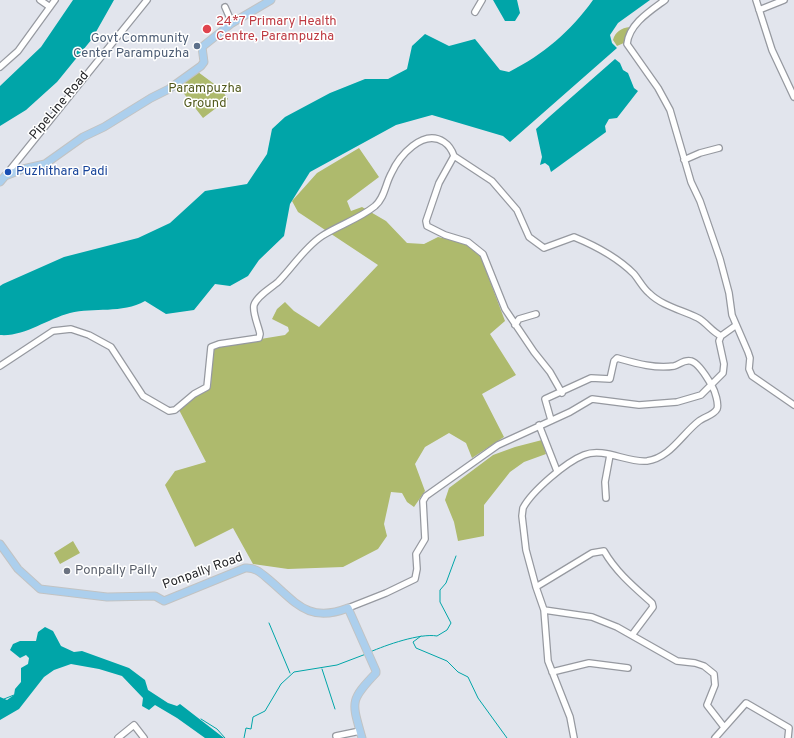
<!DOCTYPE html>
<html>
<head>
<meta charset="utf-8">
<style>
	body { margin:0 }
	canvas { display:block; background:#e2e5ed }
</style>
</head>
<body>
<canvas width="794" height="738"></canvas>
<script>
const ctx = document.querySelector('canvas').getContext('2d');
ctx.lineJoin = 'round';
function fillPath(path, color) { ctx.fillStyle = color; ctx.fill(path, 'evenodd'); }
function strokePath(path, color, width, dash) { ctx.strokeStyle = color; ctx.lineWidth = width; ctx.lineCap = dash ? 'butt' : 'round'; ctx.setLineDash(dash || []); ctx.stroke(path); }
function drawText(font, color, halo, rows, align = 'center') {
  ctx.font = font + ' Overpass,sans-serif'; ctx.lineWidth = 3; ctx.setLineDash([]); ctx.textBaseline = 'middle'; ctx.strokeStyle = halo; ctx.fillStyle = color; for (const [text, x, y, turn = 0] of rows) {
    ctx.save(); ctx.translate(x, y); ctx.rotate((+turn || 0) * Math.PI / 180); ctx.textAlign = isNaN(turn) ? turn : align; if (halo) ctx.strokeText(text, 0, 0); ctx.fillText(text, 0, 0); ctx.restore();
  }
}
fillPath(new Path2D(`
	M630,27l-4,8v7l-9,4 -4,-6c2,-8 8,-12 17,-13z
	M198,72l23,17 7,10 -25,19 -25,-32z
	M359,148l20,29 -32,24 4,10 11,-4 24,14 21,22 17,1 14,-7 27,6 16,14 24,64 -15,13 26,41 -34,19 22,43 -32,21 -6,-15 -17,-10 -24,14 -10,17 10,27 -11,16 -7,-5 -5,-9 -11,-1 -7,32 3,12 -9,13 -35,18 -55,2 -35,-5 -20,-36 -38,19 -30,-62 10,-14 31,-9 -29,-56 34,-19 1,-40 73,-12 4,-4 -1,-4 -16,-8 5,-10 8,-7 9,9 25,16 59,-62 -80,-53 -6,-11 25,-28z
	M542,440l4,14 -22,8 -14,10 -26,33v31l-26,5 -4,-19 -9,-22 4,-12 44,-33 22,-8z
	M73,541l7,12 -20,11 -6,-11z`), '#aeba6d');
fillPath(new Path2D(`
	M73,0h41l-22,39 -35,43 -31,28 -26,16v-40l41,-39z
	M493,0h24l3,13 -5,8h-10z
	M593,0h57l-32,23 -8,12 2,8 5,5 -107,94 -7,-6 -71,-21 -36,10 -86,47 -20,32 -6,32 -25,24 -11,16 -18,10 -15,-2 -21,26 -28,4 -21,-13c-23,13 -51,6 -75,12 -23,6 -46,24 -70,22v-49l3,-2 61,-27 74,-19 32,-15 35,-32 42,-7 20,-30 5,-25 13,-12 45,-24 35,-14h23l19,-10 5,-23 13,-12 24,12 26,-7 25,31 9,2c35,-18 61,-40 84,-72z
	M615,59l5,4 3,7 5,3 6,15 4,3 -21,27 -8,1 -4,7 1,6 -55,40 -2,-6 -4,-3 -5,2 2,-8 -6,-28 13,-12z
	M45,627l8,4 8,15 13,6 8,-1 47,17 16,12 3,10 20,13 9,3 3,-2 44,34h-19l-28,-20 -22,-13 -6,5 -7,-4 1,-8 -21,-22 -23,-7 -28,-5 -17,6 -10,7 -25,32 -19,11v-23l7,3 7,-5 1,-6 6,-7v-14l7,-4 1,-6 -3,-3 -6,3 -10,-8 3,-6 7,-3h16l2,-9z`), '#00a5a8');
strokePath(new Path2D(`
	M269,623l21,50
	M421,636l-8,6 3,6 31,13 11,11 10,5 10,21 29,40
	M370,652c16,-7 50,-19 67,-16l10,-6 4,-7 -11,-21v-12l6,-7 10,-27
	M322,669l13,40
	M4,699l10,-4
	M201,719l16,10 8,9
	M244,738l2,-10 5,1 2,-12 12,-6 16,-27 13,-12 43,-7 29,-11`), '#00a5a8', 1);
const minor = new Path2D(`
	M40,0l10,7
	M665,0c-15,11 -36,24 -38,44l31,44 12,22 21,72 9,19 20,58 9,34 3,22 16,37 2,6 -1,11 3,7 42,29
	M756,0l16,50 22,47
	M225,7l7,16
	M759,10l25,-10
	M475,12l7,-12
	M0,67l18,-16 37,-51
	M454,156l38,25 25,29 12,27 15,11 30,-11c22,9 43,20 60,37 5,6 9,14 15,19 13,13 33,17 49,25 9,5 13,13 23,18
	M684,160l16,-7 19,-5
	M5,176l142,-176
	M515,325l4,-6 17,-5
	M0,366l53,-35 18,-2 18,6 22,12 32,49 26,15 6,-1 19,-16 13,-7 4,-40 8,-3 40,-6 1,-4c-1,-7 -8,-21 -6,-29 3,-9 17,-17 24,-23 15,-15 26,-34 44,-46 17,-11 37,-17 53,-30 10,-9 10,-21 16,-32 8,-18 32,-46 53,-32 6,4 8,8 10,14l-15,27 -13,38 1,5 18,9 23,7 15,12 22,55 29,43 16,20 12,21
	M551,420l-6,-21 46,-21 19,1 4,-18 3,-3c18,5 38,11 57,8 5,-1 10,-7 17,-5 8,2 17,18 21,25 3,5 7,18 5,23 -3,6 -13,8 -18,12 -17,13 -29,37 -52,40 -20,2 -43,-14 -63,-6 -18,7 -52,36 -61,53l-1,8 4,34 10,37 8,23 4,51 22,56 4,21
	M539,425l18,46
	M606,498l-1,-16 5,-27
	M536,587l56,-34 12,-2c12,21 30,36 48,52l1,4 -21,28
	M348,608l38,-15 29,-14 2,-10 -1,-15 9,-15 -2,-38 3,-5 72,-51 72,-33 22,-13 47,6 38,-3 24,-7 22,-22 1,-9 -5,-23 2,-5 14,-10
	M544,610l48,7 25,10 60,34 18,2 9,3 10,8 1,11 -8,20 17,22
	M552,672l37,-9 39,5
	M336,736l24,-5
	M118,738l16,-13 10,13
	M715,738l31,-35 43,25 -1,10`);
const major = new Path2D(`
	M0,182l5,-6 18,-7 22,-5 38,-27 21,-10 47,-29 18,-9 32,-23 3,-4 -2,-15 30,-24 39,-23
	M0,544l18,25 22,20 67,8 48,-1 9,5 81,-33c9,-1 15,4 22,10 28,23 40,46 81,30l28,63v2c-27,28 -24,29 -14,65`);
strokePath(minor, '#9699a0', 8);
strokePath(major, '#c2c3c3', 9);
strokePath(minor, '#fff', 5.5);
strokePath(major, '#accfed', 7);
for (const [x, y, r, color] of [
	[207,29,5,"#e0444e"],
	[197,46,4,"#5c6f8a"],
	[8,172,4,"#1a4fb4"],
	[67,571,4,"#6b7280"]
]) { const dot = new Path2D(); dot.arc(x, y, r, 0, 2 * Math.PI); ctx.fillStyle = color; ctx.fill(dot); strokePath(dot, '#fff', 1.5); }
drawText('13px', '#be3a42', '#fff', [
	["24*7 Primary Health",216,22],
	["Centre, Parampuzha",216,37]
], 'left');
drawText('13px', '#4e5e75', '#fff', [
	["Govt Community",189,39],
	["Center Parampuzha",189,54]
], 'right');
drawText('13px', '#51591c', '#fff', [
	["Parampuzha",205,89],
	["Ground",205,104]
]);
drawText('13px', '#26272a', '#fff', [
	["PipeLine Road",60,106,-50],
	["Ponpally Road",203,572,-20]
]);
drawText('13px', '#164399', '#fff', [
	["Puzhithara Padi",16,172]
], 'left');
drawText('13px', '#5b616d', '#fff', [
	["Ponpally Pally",75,571]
], 'left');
</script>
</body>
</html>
